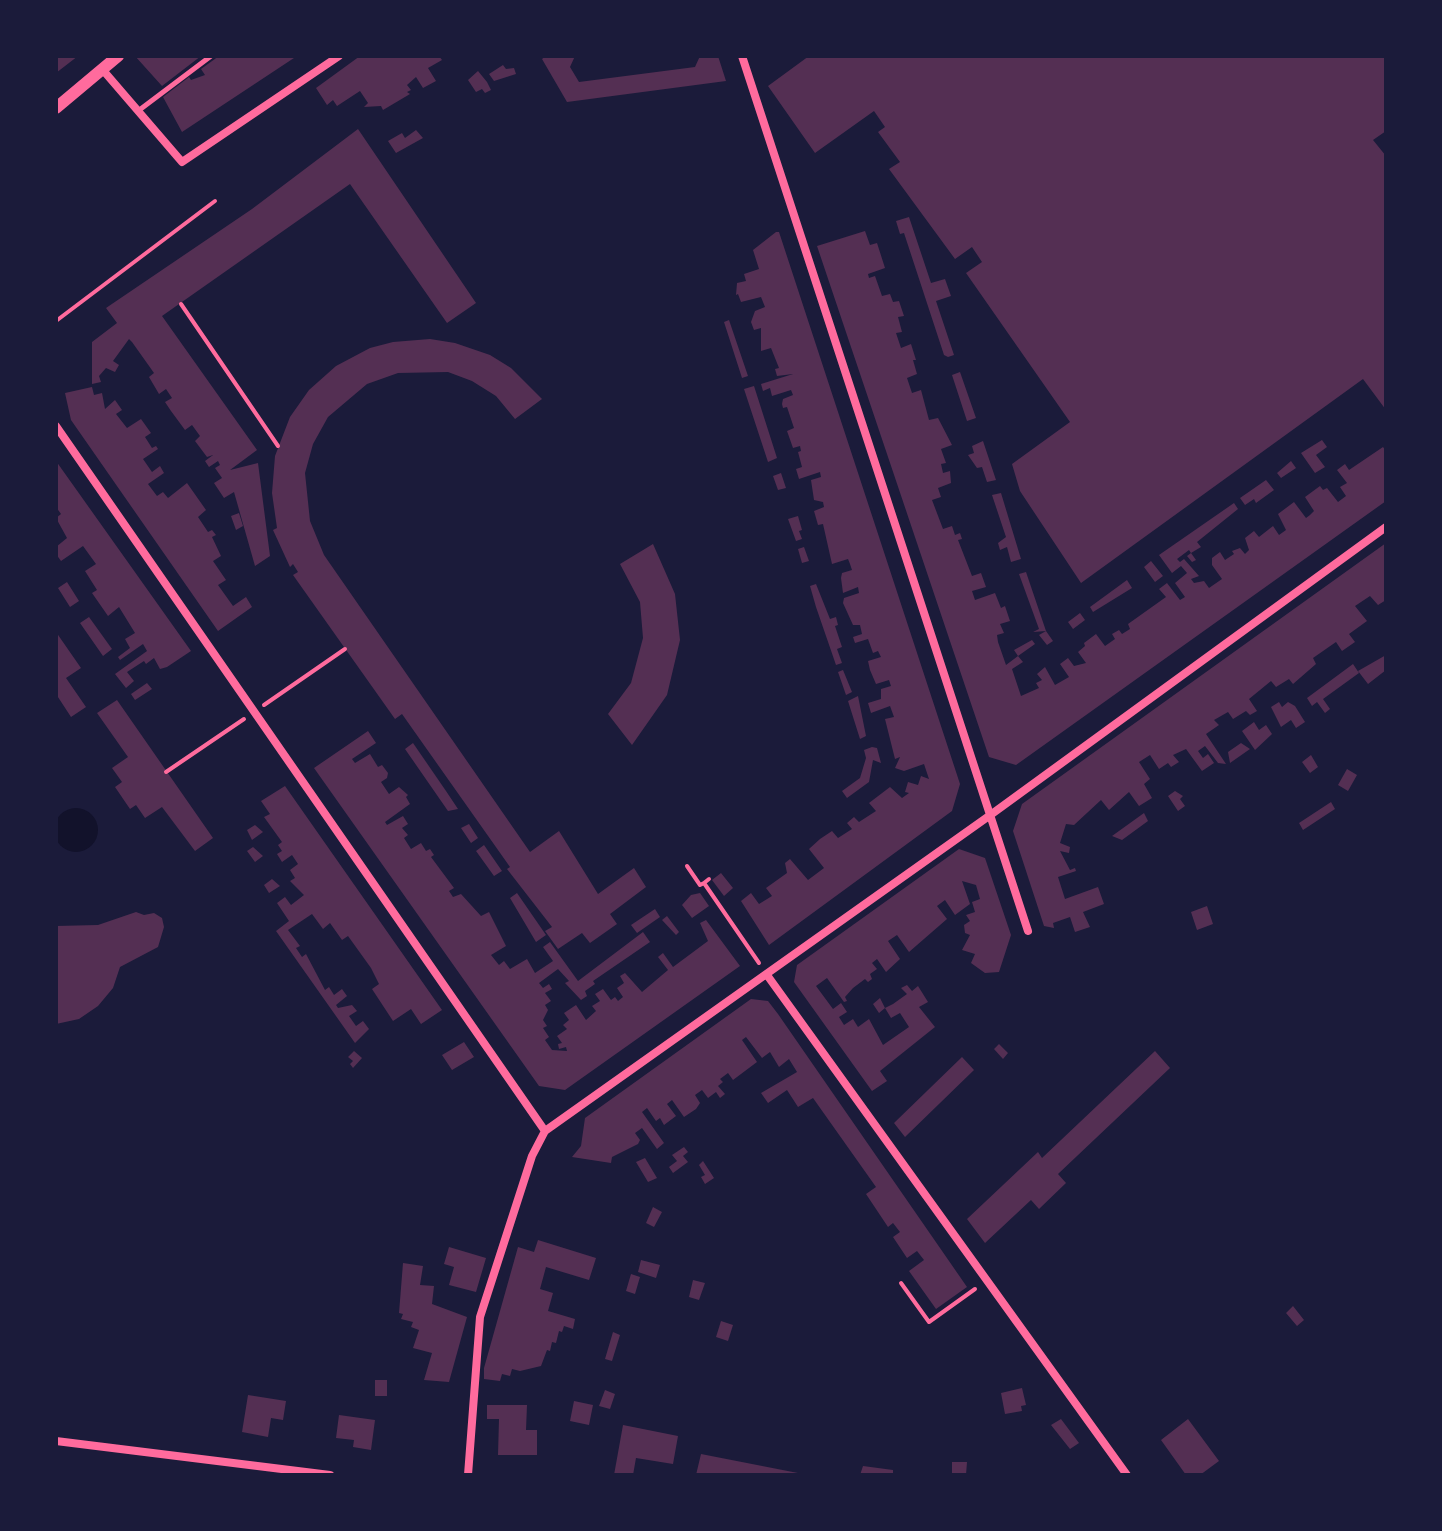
<!DOCTYPE html>
<html>
<head>
<meta charset="utf-8">
<style>
	body { margin:0 }
	#map { position:relative; width:1442px; height:1531px; overflow:hidden; background:#1b1b3a; font-family:"Fira Sans Condensed",sans-serif }
	canvas { display:block }
	.frame { position:absolute; inset:0; border:58px solid #1b1b3a; pointer-events:none }
</style>
</head>
<body>
<div id="map">
<canvas width="1442" height="1531"></canvas>
<div class="frame"></div>
</div>
<script>
const ctx = document.querySelector('canvas').getContext('2d');
ctx.lineJoin = 'round';
function fillPath(path, color) { ctx.fillStyle = color; ctx.fill(path, 'evenodd'); }
function strokePath(path, color, width, dash) { ctx.strokeStyle = color; ctx.lineWidth = width; ctx.lineCap = dash ? 'butt' : 'round'; ctx.setLineDash(dash || []); ctx.stroke(path); }
fillPath(new Path2D(`
	M54 830a22 22 0 1 1 44 0a22 22 0 1 1-44 0Z`), '#12122b');
fillPath(new Path2D(`
	M56,56h22l-22,17z
	M135,56h66l-39,30z
	M219,56h78l-115,76 -19,-35 26,-20 2,3 14,-5 -4,-6z
	M360,56h79l3,4 -14,8 8,13 -13,7 -7,-11 -9,8 4,5 -4,2 3,2 -27,16 -2,-4 -17,1 4,-4 -8,-12 -23,15 -4,-6 -6,5 -11,-17z
	M546,56h29l-5,11 9,15 116,-15 5,-11h18l8,25 -159,21 -25,-43z
	M809,56h577v75l-13,9 13,16v254l-23,-31 -282,204 -61,-92 -8,-27 58,-42 -104,-149 16,-11 -10,-15 -17,12 -66,-90 11,-7 -22,-30 7,-5 -11,-16 -59,42 -47,-67z
	M503,65l3,4 8,-1 2,6 -22,7 -5,-7z
	M478,71l9,11 4,8 -6,3 -3,-4 -6,3 -8,-12z
	M358,129l118,174 -29,20 -97,-139 -188,132 95,134 -27,20 28,-7 12,93 -15,10 -21,-74 -10,6 -10,-15 8,-5 -7,-10 5,-3 -2,-4 -9,6 -4,-6 8,-6 -6,2 -12,-16 5,-5 -8,-11 -7,5 -14,-19 -6,-9 7,-4 -6,-9 -7,5 -10,-17 5,-4 -22,-31 -3,-3 -16,22 6,4 -4,7 -9,-4 -7,8 2,6 -9,2v-42l25,-19 -11,-15 146,-99z
	M416,130l7,8 -27,15 -8,-12 14,-8 3,5z
	M909,217l22,66 14,-4 6,17 -15,5 18,54 -6,2 -4,-2 -40,-122 -4,1 -4,-13z
	M865,231l5,14 7,-2 8,25 -17,6 1,4 6,-2 7,20 8,-2 3,8 6,-1 5,15 -6,1 4,15 -6,1 5,15 10,-4 5,16h-3l4,14 -10,4 5,15 9,-3 8,30 9,-2 14,27 -11,4 5,14 -5,1 2,9 7,-2 1,12 -13,5 3,9 -9,3 11,29 9,-3 3,9 5,-2 2,6 -4,1 14,36 9,-3 5,14 -14,4 3,9 20,-7 6,15 4,-2 5,15 -10,3 4,9 -7,2 1,7 8,23 12,-9 5,6 -11,7 9,27 18,-8 -3,-5 6,-3 -5,-6 8,-7 10,18 14,-8 -9,-13 8,-6 6,8 12,-3 -8,-11 7,-6 -1,-3 12,-9 9,12 10,-7 -3,-5 7,-4 3,4 8,-5 -2,-5 38,-27 -7,-8 8,-6 13,17 5,-3 -10,-14 12,-10 -6,-7 -9,7 -13,-18 75,-52 4,6 -41,33 4,5 -10,6 5,7 -4,2 -5,-6 4,-3 -2,-3 -12,9 3,3 4,-3 15,17 -8,3 3,4 10,-2 5,7 13,-9 -10,-14v-7l8,-6 5,8 9,-6 -2,-3 8,-3 5,6 4,-4 -4,-12 9,-7 5,6 14,-11 6,9 7,-5 -8,-16 16,-12 12,16 4,-3 4,-4 -9,-14 15,-11 3,4 4,-2 11,14 8,-6 -6,-9 7,-4 -10,-13 8,-6 4,6 34,-23 3,4v50l-370,264 -27,-8 -172,-511z
	M776,232h3l181,552 -8,27 -183,134 -28,-44 10,-8 8,11 13,-8 -6,-8 21,-15 -2,-10 5,-4 18,21 16,-12 -15,-19 11,-10 12,-8 6,7 14,-9 -5,-6 7,-6 5,5 17,-11 -7,-8 21,-16 12,11 7,-5 -4,-1 3,-10 10,3 3,-9 8,3 -5,-15 -20,7 -9,-3 5,-11 -5,2 -10,-40 9,-2 -4,-11 -19,7 -3,-10 13,-4v-10l10,-3 -2,-6 -13,4 -6,-14 -2,-9 13,-4 -3,-6 -5,2 -5,-14 -13,4 -2,-6 9,-3 -2,-9h-7l-10,-22 1,-5 15,-5 -1,-6 -15,6 -2,-15 1,-5 10,-3 -2,-6 -2,-5 -16,5 -9,-40 -5,1 -4,-14 10,-4 -1,-5 -9,-2 -3,-20 10,-3 -1,-5 -21,7 -3,-10 6,-2 -4,-15 3,-1 -1,-5 -7,2 -6,-17 7,-3 -7,-21 -4,1 -1,-4 1,-5 10,-4 -2,-5 -19,6 -2,-8 -7,3 -2,-7 32,-10 -16,2 -2,-7 4,-1 -8,-20 -10,3v-23l-7,2 -3,-8 4,-11 10,-4 -4,-10 -20,5 -3,-8 -2,1 1,-12 9,-2 -2,-7 15,-5 -6,-19z
	M729,320l19,56 -6,2 -18,-56z
	M430,339l25,4 35,12 21,13 31,31 -27,20 -19,-23 -24,-15 -24,-9 -50,1 -31,11 -39,33 -15,27 -8,29 5,48 14,34 206,297 29,-21 39,63 36,-26 12,19 -36,27 7,10 -27,19 -8,-10 -24,16 -13,-18 7,-4 -45,-58 3,-2 -108,-153 -7,5 -102,-144 5,-3 -5,-8 -3,3 -17,-37 4,-2 -5,-35 3,-37 15,-39 19,-27 27,-24 34,-18 23,-6z
	M960,372l16,46 -9,3 -15,-46z
	M754,386l23,72 -9,4 -24,-73z
	M92,387l2,8 8,-2 3,16 10,-9 7,10 -6,4 11,14 14,-9 10,14 -6,4 7,11 4,-2 2,3 -15,10 9,13 8,-6 4,7 -16,11 9,12 6,-4 5,6 19,-15 19,27 -8,7 10,15 4,-2 4,5 -4,2 9,19 -8,5 13,19 -8,5 15,21 13,-9 6,10 -34,24 -147,-211 -6,-27z
	M1322,440l5,7 -11,8 9,12 -10,6 -14,-20z
	M983,441l13,39 -9,2 -5,-15 -5,1 -9,-13 6,-2 -2,-7z
	M56,461l135,190 -24,16 -7,2 -6,-11 -8,6 -2,-3 -17,11 7,9 -8,7 -11,-14 32,-23 -4,-7 -23,16 -2,-3 12,-9 -5,-9 10,-6 -16,-26 -11,9 -16,-23 5,-3 -12,-19 11,-7 -13,-18 -22,15 -5,-7v-7l11,-9 -11,-20 5,-4 -5,-7z
	M1291,461l5,7 -15,10 -4,-5z
	M781,473l5,15 -8,2 -5,-14z
	M1266,480l8,10 -18,13 -2,-4 -9,6 -5,-7z
	M1001,493l20,66 -10,3 -4,-15 -7,3 -2,-7 8,-6 -14,-42z
	M239,513l4,13 -7,4 -5,-14z
	M798,516l4,14 -3,1 3,8 -6,2 -8,-22z
	M1386,543v57l-8,5 -8,-9 -15,10 12,15 -18,13 6,8 -13,9 -6,-9 -23,16 3,6 -23,20 -4,-5 -13,8 -5,-6 -22,18 8,12 -7,4 -4,-4 -13,8 -5,-7 -14,8 5,5 -13,9 20,30 -8,-1 -13,-17 -7,5 5,7 5,-4 6,9 -12,8 -16,-22 -13,6 6,7 -8,5 -3,-4 -9,6 -9,-14 -11,7 11,17 -6,5 8,14 -13,8 -10,-14 -20,18 -8,-10 -27,25 -8,-1 -6,19 10,4 -1,6 -9,-2 10,19 5,-2 1,3 -18,6 7,22 33,-12 6,17 -21,8 7,15 -15,5 -5,-15 -17,6 1,5 -10,-2 -31,-95 9,-27z
	M653,544l22,50 5,46 -13,55 -35,50 -24,-31 23,-31 12,-45 -3,-36 -20,-38z
	M804,547l5,14 -7,2 -4,-14z
	M1151,561l12,15 -8,6 -11,-15z
	M1026,572l20,59 7,10 -6,4 -8,-10 7,-4 -13,1 6,-3 -20,-55z
	M1127,580l5,8 -39,24 -3,-5z
	M67,582l12,19 -9,6 -12,-19z
	M816,584l14,35 6,-2 2,8 -3,1 7,21 -5,2 5,14 -6,2 -20,-58 -6,-21z
	M1080,613l5,7 -12,9 -5,-7z
	M89,617l23,32 -9,7 -23,-33z
	M56,632l25,36 -15,10 20,29 -15,10 -15,-23z
	M1032,640l3,4 -17,12 -4,-6z
	M1386,655v15l-18,14 -10,-13z
	M1353,664l6,9 -36,26 7,10 -5,4 -8,-11 -5,4 -5,-8z
	M843,670l9,22 -6,3 -8,-23z
	M147,683l5,6 -17,11 -4,-6z
	M858,696l8,40 -6,3 -12,-38z
	M117,700l96,138 -18,13 -33,-44 -17,11 -9,-13 -6,4 -15,-22 7,-5 -10,-14 16,-11 -31,-44z
	M1279,702l3,5 6,-5 7,4 10,16 -9,6 -5,-8 -10,7 -10,-20z
	M1254,722l5,8 7,-5 6,9 -17,16 -13,-19z
	M368,731l8,12 -24,16 3,4 15,-9 8,13 4,-2 6,8 -1,5 -6,4 8,12 10,-7 9,8 -2,2 4,7 -25,18 2,3 16,-9 5,8 -6,4 6,7 -4,3 7,11 10,-6 5,8 4,-2 4,6 -3,2 23,31 -5,3 4,6 8,-3 20,22 8,-4 17,34 -15,9 8,10 5,-4 6,8 17,-10 8,14 18,-12 -10,-14 7,-5 28,39 65,-49 7,10 -57,39 2,3 -10,7 2,5 -6,4 -16,-17 4,-2 -11,-12 -19,14 4,5 6,-4 3,5 -7,4 6,8 -6,4 3,5 -5,10 4,6 -4,2 6,9 -4,3 7,10 15,1 -1,-4 -7,2 -1,-5 4,-1 -5,-7 10,-7 -4,-4 6,-5 -5,-7 12,-8 10,15 10,-9 -4,-5 8,-5 -5,-7 8,-5 8,11 4,-3 3,4 5,-4 -6,-9 7,-5 -4,-7 5,-3 17,19 26,-22 -10,-13 5,-4 10,14 35,-26 -8,-18 6,-3 34,46 -175,124 -26,-4 -225,-318z
	M413,743l33,48 12,18 -10,2 -43,-62z
	M1241,743l9,6 -20,14 -2,-11z
	M872,747l5,1 4,15 -8,-3 -4,22 -22,16 -5,-7 18,-13 6,-20 -2,-8z
	M1311,755l7,12 -8,6 -8,-11z
	M1347,769l10,6 -9,16 -10,-6z
	M285,786l157,224 -21,14 -10,-15 -18,12 -21,-32 7,-5 -8,-16 -23,-32 -6,4 -12,-17 -7,6 -11,-15 -24,16 12,16 -4,2 6,9 4,-3 19,36 4,-3 5,8 8,-6 5,7 -11,9 2,3 14,-3 5,6 -8,5 7,10 7,-5 6,8 -14,14 -79,-112 13,-10 -12,-18 8,-6 6,8 13,-10 -14,-14 5,-3 -5,-8 8,-6 -6,-9 -10,7 -5,-8 5,-3 -4,-6 4,-3 -18,-25 6,-3 -9,-13z
	M1175,791l8,5 -3,3 5,7 -7,5 -10,-15z
	M1331,802l4,7 -32,21 -4,-7z
	M1144,813l4,8 -26,19 -10,-4z
	M469,824l9,14 -7,5 -10,-15z
	M255,825l8,7 -11,8 -5,-10z
	M484,845l18,26 -8,5 -18,-25z
	M253,847l10,9 -8,6 -8,-11z
	M959,849l26,9 26,77 -12,37 -14,1 -14,-10 4,-9 -13,-4 8,-15 -5,-2 -1,-8 6,-4 -4,-6 9,-3 -3,-10 8,-3 -4,-14 -14,-4 8,23 -15,11 -10,-15 -8,6 10,13 -38,33 -12,-17 -9,6 12,18 -14,13 -9,-13 -5,4 5,6 -7,5 2,5 -4,3 -3,-3 -12,9 -8,9 2,4 -3,1 -17,-24 -11,8 17,23 8,-6 6,9 -8,5 5,8 9,-6 5,8 11,-8 14,26 26,-18 -9,-14 -9,5 -6,-10 -6,5 -6,-9 7,-6 5,10 8,-4 14,-10 -6,-6 6,-3 5,6 6,-5 10,16 -9,5 16,20 -55,44 7,10 -15,10 -78,-109 3,-17z
	M721,873l12,15 -9,8 -12,-16z
	M272,879l8,7 -11,7 -5,-8z
	M517,893l29,42 -10,7 -26,-44z
	M700,893l9,13 -17,12 -10,-13 9,-10z
	M1207,906l6,18 -16,6 -6,-18z
	M655,909l5,8 -23,16 -6,-8z
	M136,912l8,3 10,-2 8,5 2,9 -6,20 -38,20 -7,21 -15,18 -19,13 -23,5v-98l42,-1z
	M667,916l12,16 -3,3 -14,-15z
	M751,999l17,2 10,13 189,273 -31,22 -27,-38 15,-11 -7,-9 -10,7 -14,-21 7,-5 -7,-9 -5,4 -22,-33 10,-7 -63,-89 -15,9 -11,-17 -19,13 -7,-10 36,-21 -8,-13 -10,8 -9,-15 -8,6 -16,-21 -4,3 15,22 -24,18 -5,-7 -8,6 3,3 -5,4 7,8 -5,4 -4,-6 -8,6 -6,-8 -7,5 5,8 -4,6 -12,8 -12,-17 -5,4 9,12 -12,9 -4,-7 -4,3 -9,-13 -5,4 22,31 -7,6 -15,-21 -7,5 5,7 -2,4 -26,13 -1,6 -39,-6 9,-11 4,-28z
	M464,1042l10,15 -22,13 -10,-15z
	M999,1044l9,9 -5,6 -9,-10z
	M354,1051l8,7 -9,10 -3,-4 3,-3 -5,-4z
	M1155,1051l15,17 -112,106 8,9 -27,26 -8,-9 -46,43 -18,-24 71,-67 4,6z
	M962,1057l12,13 -69,67 -11,-14z
	M684,1147l4,5 -5,4 5,6 -15,11 -4,-6 8,-6 -5,-6z
	M645,1158l12,20 -9,4 -12,-20z
	M703,1161l11,17 -9,6 -4,-7 4,-2 -6,-10z
	M653,1207l9,5 -8,15 -8,-4z
	M538,1240l58,18 -7,22 -43,-13 -6,22 13,4 -5,18 27,8 -2,10 -9,-3 -2,6 -3,-1 -3,12 -4,-1 -2,9 -3,-1 -6,16 -21,5 -8,-2 -2,7 -8,-2 -2,7 -16,-2v-11l34,-121 16,5z
	M449,1247l37,11 -10,34 -27,-7 5,-18 -10,-3z
	M641,1260l19,5 -4,13 -18,-6z
	M403,1263l20,3 -3,19 14,1 -2,18 35,13 -18,65 -25,-2 8,-27 -19,-5 6,-18 -8,-3 2,-5 -12,-3 2,-5 -4,-1z
	M631,1274l9,3 -5,17 -9,-3z
	M693,1280l12,3 -6,17 -10,-3z
	M1293,1306l11,14 -7,6 -11,-13z
	M721,1321l12,4 -5,16 -12,-4z
	M613,1332l7,3 -8,26 -7,-2z
	M375,1380h12v16h-12z
	M1022,1388l4,17 -5,1 1,5 -17,3 -4,-21z
	M605,1390l10,4 -5,15 -11,-3z
	M248,1395l38,6 -3,19 -12,-2 -3,19 -26,-5z
	M574,1401l19,4 -4,20 -19,-4z
	M487,1405h40l-1,25h11v25h-39l1,-36h-12z
	M339,1415l36,5 -4,30 -18,-3 1,-7 -18,-2z
	M1061,1419l18,24 -9,6 -19,-24z
	M1188,1419l31,42 -19,14h-14l-25,-35z
	M623,1425l55,11 -5,28 -37,-6 -3,17h-19z
	M701,1454l102,20 -1,1h-106z
	M952,1462h15l-1,13h-14z
	M863,1466l30,4v5h-33z`), '#542f53');
strokePath(new Path2D(`
	M181,304l97,142
	M56,321l159,-120
	M264,705l81,-56
	M166,772l78,-53
	M687,866l13,19 4,-2
	M709,879l-5,4 55,80
	M901,1283l28,39 46,-33`), '#ff6b9d', 4);
strokePath(new Path2D(`
	M138,111l73,-55`), '#ff6b9d', 5);
strokePath(new Path2D(`
	M742,56l286,875
	M102,69l80,93 157,-106
	M56,426l489,705
	M767,975l360,500
	M56,1441l274,34
	M468,1475l12,-158 52,-161 13,-25 444,-315 397,-289`), '#ff6b9d', 8);
strokePath(new Path2D(`
	M56,108l62,-52`), '#ff6b9d', 12);
</script>
</body>
</html>
